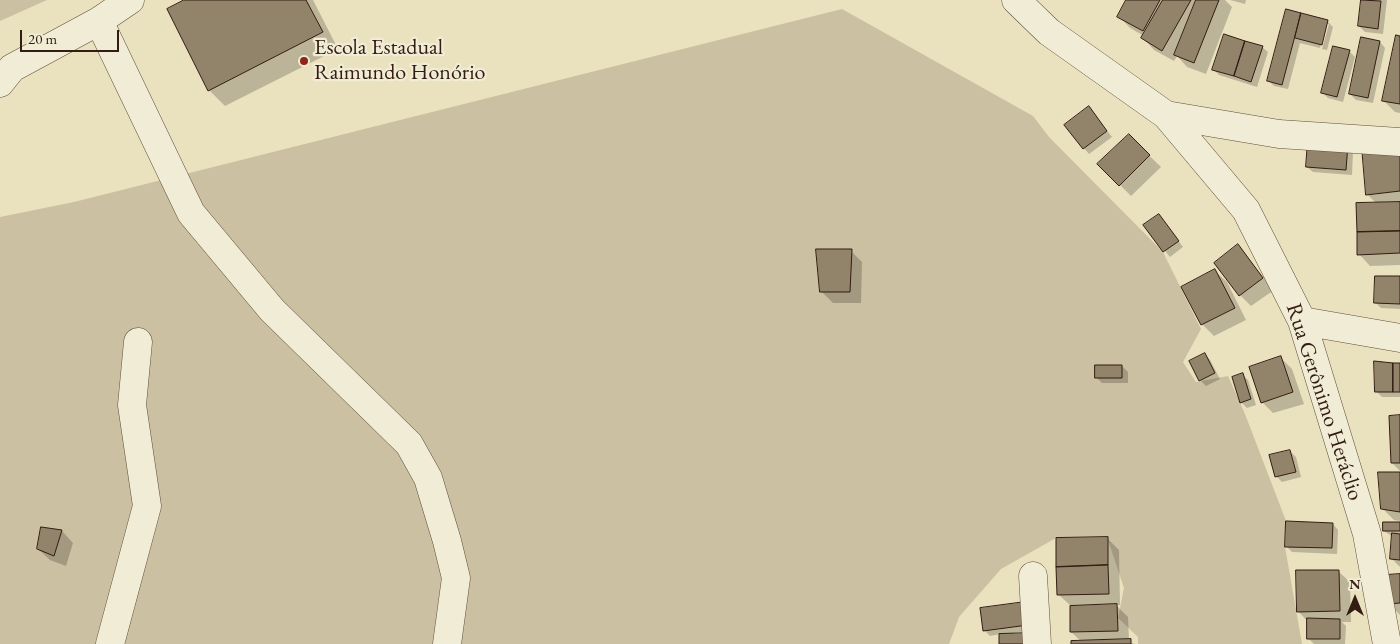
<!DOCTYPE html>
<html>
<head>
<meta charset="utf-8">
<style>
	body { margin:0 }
	#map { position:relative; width:1400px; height:644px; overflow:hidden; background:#eae1be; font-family:"EB Garamond",serif }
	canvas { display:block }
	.north { position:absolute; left:1330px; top:574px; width:50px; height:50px; -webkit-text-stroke:4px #f1ecd5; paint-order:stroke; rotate:0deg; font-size:14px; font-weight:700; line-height:20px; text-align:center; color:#331d12 }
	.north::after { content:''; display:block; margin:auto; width:18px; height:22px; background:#331d12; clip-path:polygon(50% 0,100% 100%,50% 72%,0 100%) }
	.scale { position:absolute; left:20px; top:30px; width:99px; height:22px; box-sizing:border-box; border:2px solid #331d12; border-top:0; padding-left:6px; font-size:15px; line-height:18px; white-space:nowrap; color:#331d12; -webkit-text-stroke:4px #f1ecd5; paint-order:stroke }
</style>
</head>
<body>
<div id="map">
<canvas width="1400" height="644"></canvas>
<div class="north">N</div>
<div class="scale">20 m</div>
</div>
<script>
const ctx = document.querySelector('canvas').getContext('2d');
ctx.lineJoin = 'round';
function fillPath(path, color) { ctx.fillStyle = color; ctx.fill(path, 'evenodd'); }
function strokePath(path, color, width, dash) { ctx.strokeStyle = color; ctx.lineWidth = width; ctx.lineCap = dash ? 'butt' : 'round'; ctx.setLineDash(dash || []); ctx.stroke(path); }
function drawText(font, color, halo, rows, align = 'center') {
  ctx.font = font + ' "EB Garamond",serif'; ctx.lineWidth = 4.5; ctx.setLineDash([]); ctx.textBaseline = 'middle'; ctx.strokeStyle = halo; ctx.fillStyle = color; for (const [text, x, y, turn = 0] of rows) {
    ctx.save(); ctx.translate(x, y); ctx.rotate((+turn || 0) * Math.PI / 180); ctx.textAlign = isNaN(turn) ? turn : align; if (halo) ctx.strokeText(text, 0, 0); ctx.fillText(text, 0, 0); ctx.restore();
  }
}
fillPath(new Path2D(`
	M0,0h47l-47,21z
	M842,9l191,107 16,21 114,115 38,77 -18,33 13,20 32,-6 17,38 41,107 -1,26 17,97h-164v-7l-20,-19 6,-30 -17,-51 -51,1 -55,31 -42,48 -10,27h-949v-427l74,-15z`), '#cbc0a1');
fillPath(new Path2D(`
	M187,0h126l25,49 -113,57 -16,-16z
	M1127,0h98l7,7 -26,67 -19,-7 -10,-11 -3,5 -20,-11 -11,-12 1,-2 -14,-8 -11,-12z
	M1230,0h16l-1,4z
	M1367,0h20l-4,34 -18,-2 -6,-6z
	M1287,10l41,12 5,5 -6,23 -5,-1 7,-25h-3l-6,24 -20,-5 -12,46 -14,-3 -6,-6z
	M1400,37v76l-5,-1 -11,-11z
	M1380,42l5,6 -12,55 -17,-3 -6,-6z
	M1262,47l6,5 -11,35 -38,-12 -6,-6z
	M1349,51l6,6 -12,45 -15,-4 -6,-6z
	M1094,114l18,23 -23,17 -5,-6z
	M1129,136l32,31 -30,29 -32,-32z
	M1309,142l44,9 -1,24 -39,-3 -6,-5z
	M1400,149v116l-30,1 -11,-12 18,-50 -10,-10z
	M1159,215l24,32 -13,10 -25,-31z
	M1238,246l36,44 -23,16 -11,-11z
	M851,251l11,11 -1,41h-28l-11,-11z
	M1215,271l12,11 19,38 -32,16 -12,-12z
	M1400,277v32l-19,-1 -5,-5z
	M1205,354l5,6 10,19 -14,7 -6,-6z
	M1281,358l11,11 12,35 -31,9 -11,-11z
	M1400,365v32h-18l-6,-6z
	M1122,366l6,6v11h-26l-6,-6z
	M1242,375l6,5 8,25 -9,3 -6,-6z
	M1400,417v54l-8,-8z
	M1290,451l6,6 5,20 -19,5 -5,-5z
	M1400,474v47l-6,-1 -12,-12z
	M1400,523v44l-9,-9 2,-21 -9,-6z
	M1333,524l5,6 -1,24 -45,-2 -6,-6z
	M42,528l20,3 11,12 -7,23 -16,-6 -12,-11z
	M1107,538l12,12 1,55h-4l12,12 1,24 5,3h-62l10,-2 -11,-10v-26l-13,-12z
	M1338,571l12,11 1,40h-9l4,4 -1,18h-31l-6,-6v-16l-10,-11z
	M1400,575v40l-11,-11z
	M1024,603l9,27 -19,3 -13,11 -1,-10 -10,2 -6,-6z`), '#0003');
const building = new Path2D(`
	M184,0h122l17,32 -115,59 -41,-82z
	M1126,0h34l-17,31 -26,-14z
	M1163,0h28l-29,51 -21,-13z
	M1196,0h23l-25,63 -20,-8z
	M1361,0l20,1 -3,28 -20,-3z
	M1286,9l15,4 -19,72 -15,-4z
	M1301,13l27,7 -6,25 -27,-7z
	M1224,34l21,7 -11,35 -22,-6z
	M1396,35l4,1v68l-18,-3z
	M1361,37l19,4 -12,57 -19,-4z
	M1245,41l18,5 -12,36 -17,-6z
	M1333,46l17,4 -13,47 -16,-4z
	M1089,106l18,25 -24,18 -19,-24z
	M1129,134l21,21 -31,31 -22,-22z
	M1308,140l40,4 -2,26 -40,-3z
	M1362,147l38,1v43l-34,4z
	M1400,202v29l-43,1 -1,-29z
	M1159,214l20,27 -16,11 -20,-27z
	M1400,231v22l-43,2v-23z
	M1238,244l25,34 -24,18 -25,-33z
	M816,249h36l-2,43h-30z
	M1215,269l20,39 -34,17 -20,-38z
	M1375,276h25v28l-26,-1z
	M1205,353l10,20 -16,8 -10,-20z
	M1281,356l12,36 -32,11 -12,-36z
	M1374,361l19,2v29h-18z
	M1393,363h7v29h-7z
	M1095,365h27v13h-27z
	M1243,373l8,26 -11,4 -8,-26z
	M1400,415v48h-9l-2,-47z
	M1290,450l6,22 -21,5 -6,-22z
	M1378,472h22v40l-19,-3z
	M1286,521l47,2 -1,25 -47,-1z
	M1383,522h17v9h-17z
	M41,527l21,3 -8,26 -17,-7z
	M1392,533l8,1v26l-10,-1z
	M1108,537v28l-52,2v-29z
	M1108,565l1,29 -52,1 -1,-28z
	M1296,570h43l1,41 -43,1z
	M1400,574v29l-12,1 -2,-29z
	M1025,602l3,23 -45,6 -3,-23z
	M1117,604l1,27 -48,1v-26z
	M1307,618l33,1v20h-33z
	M1030,633l1,11h-32v-10z
	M1131,639v5h-60v-3z`);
fillPath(building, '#92836b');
strokePath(building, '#331d12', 1);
const minor = new Path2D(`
	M1016,0l33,32 117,83 80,95 56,111 65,213 20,110
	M99,21l92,192 81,97 137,134 19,34 19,63 9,37 -9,66
	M0,83l12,-15 87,-47 31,-21
	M1166,115l113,19 121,8
	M1302,321l98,17
	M1033,576l4,68
	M110,644l37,-138 -15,-101 6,-63`);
strokePath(minor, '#614e3d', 29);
strokePath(minor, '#f1ecd5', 28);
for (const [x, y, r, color] of [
	[304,61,5,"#8f2418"]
]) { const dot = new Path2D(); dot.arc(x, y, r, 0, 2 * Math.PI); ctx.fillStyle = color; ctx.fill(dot); strokePath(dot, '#f1ecd5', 2); }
drawText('22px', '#331d12', '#f1ecd5', [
	["Escola Estadual",314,48],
	["Raimundo Honório",314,73]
], 'left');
drawText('22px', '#331d12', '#f1ecd5', [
	["Rua Gerônimo Heráclio",1324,402,72]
]);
</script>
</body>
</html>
